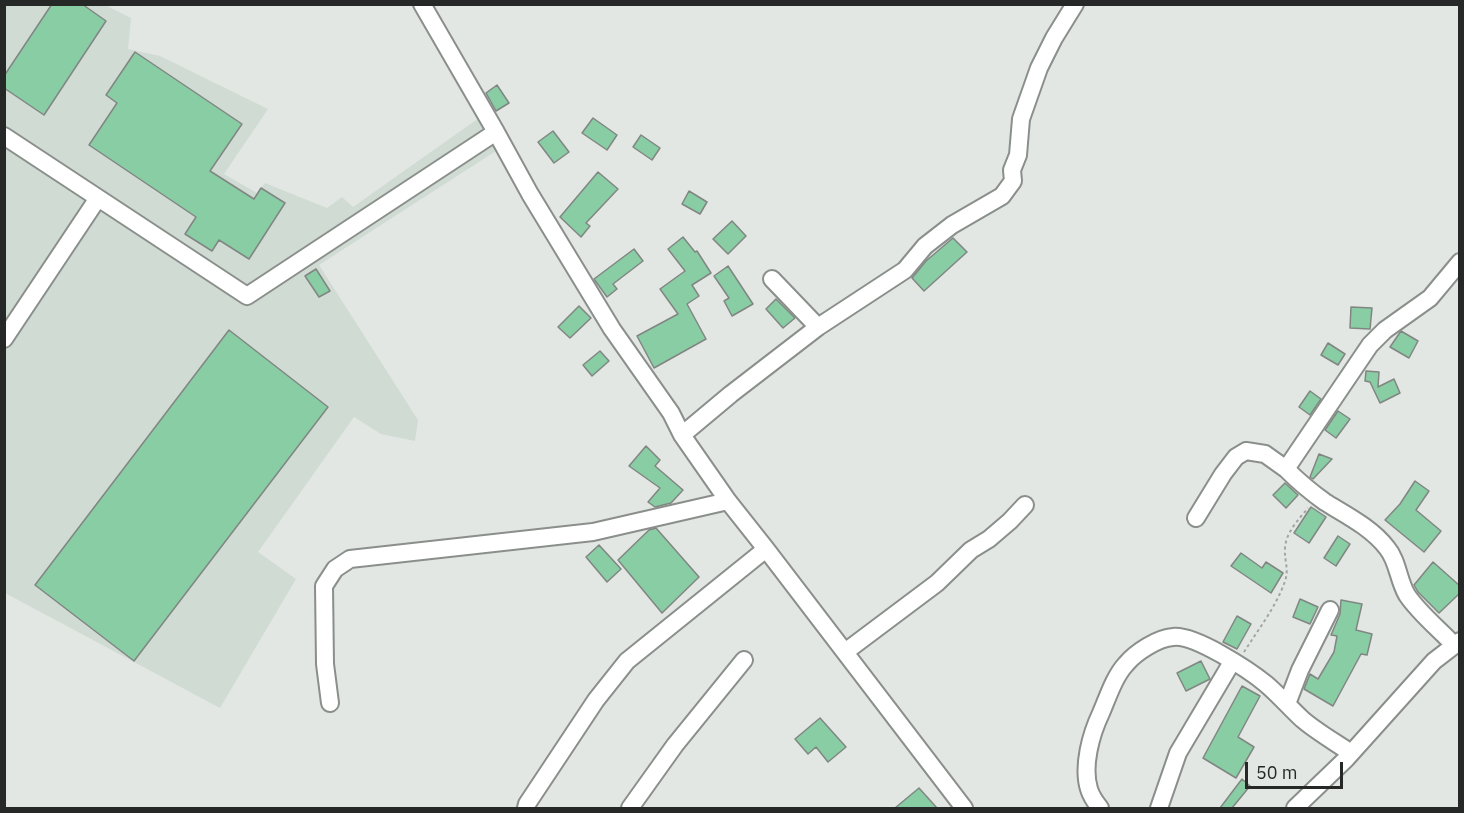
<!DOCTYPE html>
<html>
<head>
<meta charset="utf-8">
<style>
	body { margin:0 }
	#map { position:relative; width:1464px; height:813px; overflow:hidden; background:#e2e7e3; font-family:"IBM Plex Sans",sans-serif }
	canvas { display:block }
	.frame { position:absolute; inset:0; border:6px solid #262827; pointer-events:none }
	.scale { position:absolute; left:1245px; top:762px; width:98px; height:27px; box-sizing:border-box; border:3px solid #262827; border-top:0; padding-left:8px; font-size:18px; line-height:21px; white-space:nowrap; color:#262827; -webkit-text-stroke:4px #e2e7e3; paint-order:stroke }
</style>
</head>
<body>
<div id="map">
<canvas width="1464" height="813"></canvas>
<div class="frame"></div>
<div class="scale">50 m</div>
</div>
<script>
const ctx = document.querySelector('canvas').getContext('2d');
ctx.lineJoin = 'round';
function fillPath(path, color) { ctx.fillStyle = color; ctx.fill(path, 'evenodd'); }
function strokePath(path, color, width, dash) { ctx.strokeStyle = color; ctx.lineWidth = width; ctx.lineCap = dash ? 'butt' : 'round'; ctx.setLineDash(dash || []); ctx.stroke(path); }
fillPath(new Path2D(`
	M5,5h100l26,13 -3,31 32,7 108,53 -44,65 33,19 8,-10 62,25 15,-11 11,10 126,-89 20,31 -180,116 99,155 -3,21 -34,-7 -27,-17 -96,135 38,27 -76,129 -215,-115z`), '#d0dbd3');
const building = new Path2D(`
	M52,4h30l24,17 -62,94 -40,-27v-12z
	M135,52l107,72 -32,47 44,28 7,-11 24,15 -36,56 -30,-19 -7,11 -27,-17 11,-17 -107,-72 28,-42 -11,-8z
	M497,85l12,18 -13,8 -10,-18z
	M593,118l24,17 -10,15 -25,-17z
	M553,131l16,21 -15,11 -16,-21z
	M641,135l19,13 -8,12 -19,-13z
	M598,172l20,17 -32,34 4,3 -9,11 -21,-20z
	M689,191l18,11 -7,12 -18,-10z
	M732,221l14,15 -18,18 -15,-15z
	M683,237l12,15 2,-1 14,22 -19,12 7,11 -12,8 19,35 -52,29 -17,-32 41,-22 -18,-25 25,-18 -17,-22z
	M953,238l14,14 -43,39 -12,-13 14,-17z
	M634,249l9,12 -30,23 4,5 -10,8 -13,-18z
	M728,266l25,38 -21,12 -8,-15 5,-3 -15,-22z
	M316,269l14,22 -11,6 -14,-21z
	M776,299l19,19 -12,10 -17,-19z
	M579,306l12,12 -21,20 -12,-11z
	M1351,307l21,1 -2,21 -20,-1z
	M229,330l99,77 -194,254 -99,-76z
	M1401,331l17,10 -9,17 -19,-11z
	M1328,343l17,11 -7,11 -17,-10z
	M600,351l9,10 -17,15 -9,-11z
	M1366,371l13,1 -1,15 16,-8 6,14 -20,10 -10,-21 -5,-1z
	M1310,391l11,8 -11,16 -11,-8z
	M1338,411l12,8 -14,19 -11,-8z
	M646,446l14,14 -5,6 28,24 -12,13 -16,4 -7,-5 12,-14 -31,-22z
	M1319,454l13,5 -19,20 -3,-2z
	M1415,481l14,10 -13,19 25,21 -17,21 -39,-32 15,-16z
	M1285,483l13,12 -12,13 -13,-13z
	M1311,507l15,10 -17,26 -15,-10z
	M656,528l43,49 -37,36 -44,-53 31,-30z
	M1338,536l12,8 -14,22 -12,-8z
	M599,545l22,24 -14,13 -21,-25z
	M1241,553l21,15 4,-6 17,11 -12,20 -40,-27z
	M1433,562l27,24v7l-21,20 -21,-21 -4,-7z
	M1300,599l18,8 -8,17 -17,-7z
	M1341,600l21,4 -6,26 16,4 -5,21 -6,-1 -28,52 -29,-17 6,-15 8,5 16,-27 3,-16 -6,-1 9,-21z
	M1237,616l14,8 -14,25 -14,-7z
	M1201,661l9,18 -24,12 -9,-18z
	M1242,686l18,10 -22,41 16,10 -18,31 -33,-20z
	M820,718l26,29 -18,15 -12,-15 -8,7 -13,-15z
	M1242,779l8,7 -18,22h-12z
	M919,788l18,20h-42z`);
fillPath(building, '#88cda3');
strokePath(building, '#818683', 1.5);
const minor = new Path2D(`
	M422,4l74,128 34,62 82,135 59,84 11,22 46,66 38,48 198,259
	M4,136l243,160 249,-164
	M772,279l46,48
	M4,339l94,-141
	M682,435l49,-41 87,-67 87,-57 20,-24 27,-21 50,-29 11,-15 -1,-11 6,-15 3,-36 18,-51 15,-30 21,-34
	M1196,518l27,-44 13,-17 10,-6 19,3 21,15
	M1454,645c-15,-16 -35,-32 -47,-50 -9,-15 -9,-34 -20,-47 -15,-20 -41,-33 -62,-46 -14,-10 -27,-21 -39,-33l84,-124 15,-15 45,-32 30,-36
	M845,652l92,-69 34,-33 18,-11 21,-18 15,-16
	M330,703l-5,-39 -1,-78 11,-17 15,-10 243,-27 135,-31
	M1287,704l13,-34 30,-60
	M526,808l1,-4 69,-104 31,-39 139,-112
	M630,808l45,-63 69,-85
	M1100,808c-4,-5 -9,-12 -11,-19 -7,-23 2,-55 12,-76 7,-16 13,-36 25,-49 10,-12 32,-26 47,-27 21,-3 76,33 93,47 13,11 24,24 36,35 15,13 33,23 49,34
	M1159,808l19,-55 54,-91
	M1295,808l51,-49 88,-98 26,-20`);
strokePath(minor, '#8a8f8b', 20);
strokePath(new Path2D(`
	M1244,652c14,-22 31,-44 40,-68 6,-15 0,-22 1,-36 1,-16 14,-29 23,-40`), '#a2a6a3', 2, [3, 3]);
strokePath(minor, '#fff', 16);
</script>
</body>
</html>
